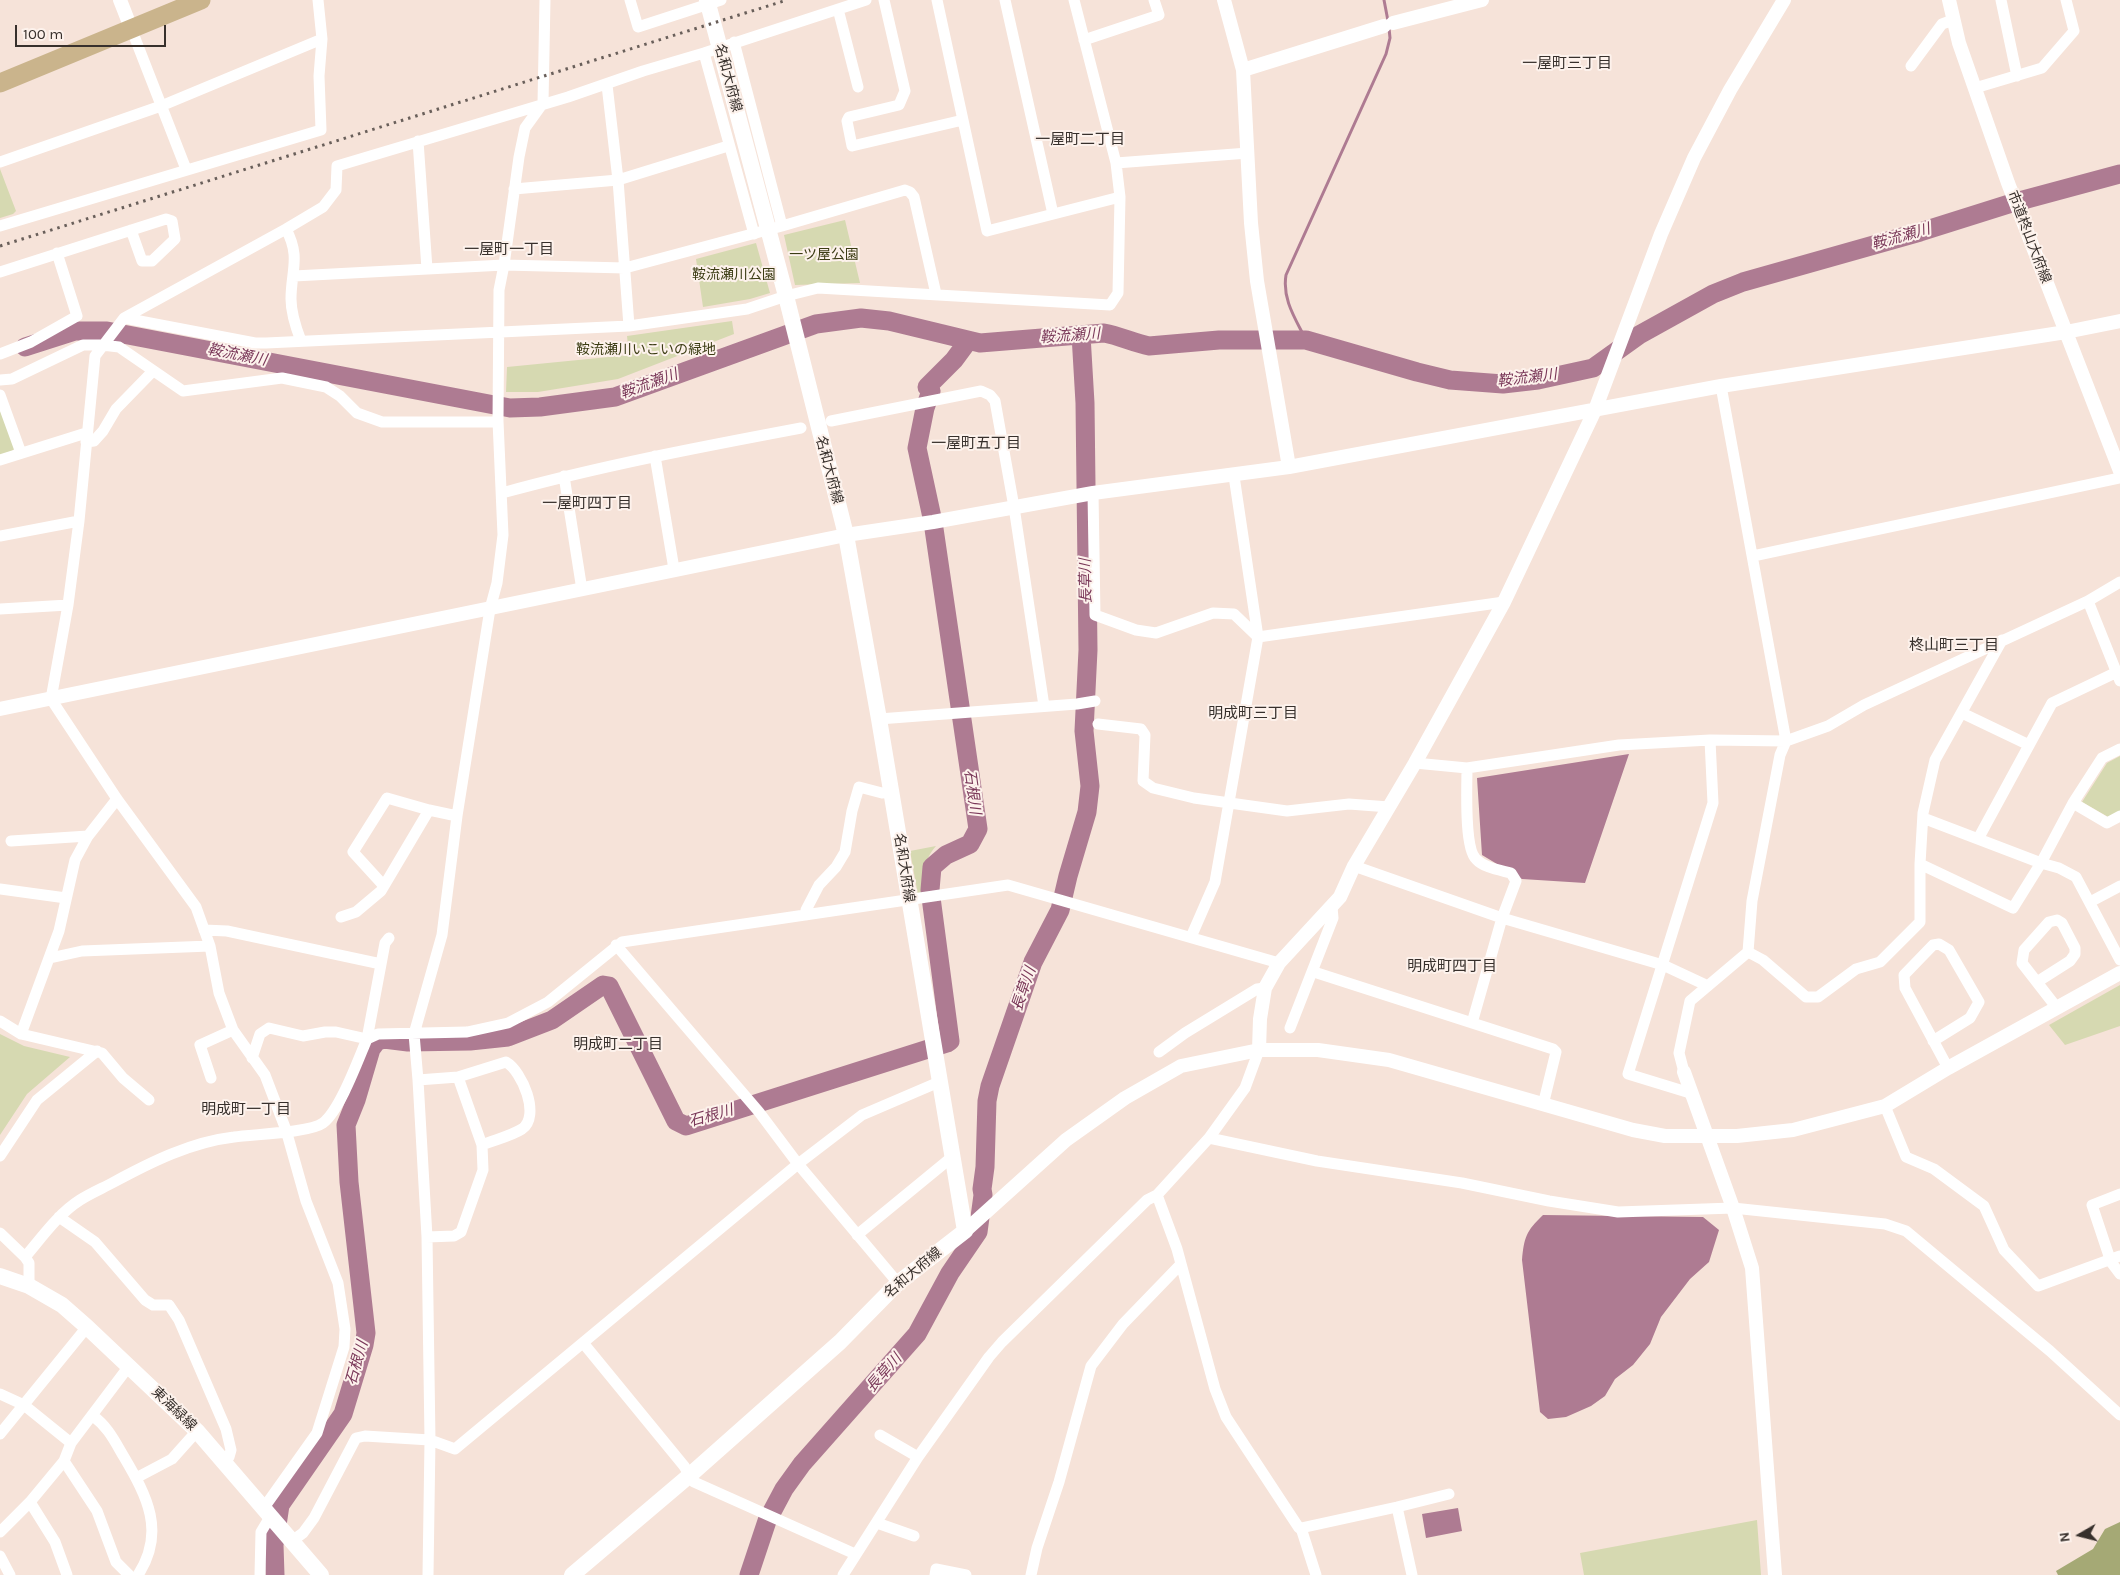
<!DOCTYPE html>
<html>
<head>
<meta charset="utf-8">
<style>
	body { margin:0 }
	#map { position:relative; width:2120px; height:1575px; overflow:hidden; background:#f6e3d9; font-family:Karla,sans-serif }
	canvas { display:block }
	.north { position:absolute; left:2055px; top:1510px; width:50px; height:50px; -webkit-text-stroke:4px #fdf2ec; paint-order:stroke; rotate:262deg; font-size:14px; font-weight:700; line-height:20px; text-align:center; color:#37302c }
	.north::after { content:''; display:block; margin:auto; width:18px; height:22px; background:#37302c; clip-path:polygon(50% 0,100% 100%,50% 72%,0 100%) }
	.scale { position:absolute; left:15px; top:25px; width:151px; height:22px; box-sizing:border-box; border:2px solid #37302c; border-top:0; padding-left:6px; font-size:15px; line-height:18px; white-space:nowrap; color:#37302c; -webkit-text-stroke:4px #fdf2ec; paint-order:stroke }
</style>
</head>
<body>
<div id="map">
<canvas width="2120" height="1575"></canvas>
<div class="north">N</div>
<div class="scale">100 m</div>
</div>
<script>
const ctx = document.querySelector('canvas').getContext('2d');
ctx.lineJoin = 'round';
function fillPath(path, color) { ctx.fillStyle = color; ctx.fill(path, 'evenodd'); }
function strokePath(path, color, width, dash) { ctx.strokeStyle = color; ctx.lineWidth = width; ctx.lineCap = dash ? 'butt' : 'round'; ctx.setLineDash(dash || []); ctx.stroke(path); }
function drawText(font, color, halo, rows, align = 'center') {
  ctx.font = font + ' Karla,"Noto Sans JP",sans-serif'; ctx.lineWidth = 4; ctx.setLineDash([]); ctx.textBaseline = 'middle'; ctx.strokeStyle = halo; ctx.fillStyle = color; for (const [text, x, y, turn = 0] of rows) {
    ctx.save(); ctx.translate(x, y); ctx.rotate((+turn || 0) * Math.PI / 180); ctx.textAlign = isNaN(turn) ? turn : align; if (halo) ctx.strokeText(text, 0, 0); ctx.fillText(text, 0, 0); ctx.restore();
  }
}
fillPath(new Path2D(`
	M0,169l16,42 -3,3 -13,4z
	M845,220l15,63 -65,2 -11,-50z
	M756,243l14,50 -20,6 -47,8 -7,-48z
	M732,321l2,13 -116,45 -80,13h-32l1,-25 122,-12 -2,-19z
	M0,407l15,41 -3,3 -12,4z
	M2120,756v56l-10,6 -28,-16 25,-39z
	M936,846c-13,15 -13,28 -10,47l-8,2 -8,-44z
	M2120,985v41l-55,19 -16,-20z
	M0,1034l24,12 46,11 -43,37 -27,41z
	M1757,1520l4,55h-177l-4,-22z`), '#d6d9b1');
fillPath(new Path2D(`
	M2120,1522v53h-62l-2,-4 37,-22 12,-20z`), '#a5a975');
fillPath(new Path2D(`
	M1629,754l-44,129 -63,-4 -40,-24 -5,-77z
	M1543,1215l160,2 16,13 -10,32 -19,17 -29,38 -11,27 -17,21 -18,14 -10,17 -14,10 -25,11 -18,2 -8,-7 -18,-152c2,-22 4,-29 21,-45z
	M1458,1508l4,23 -36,7 -4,-24z`), '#ae7b92');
strokePath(new Path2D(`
	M1384,0l4,21
	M1306,340c-11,-22 -24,-41 -20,-65l100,-221 4,-16 -1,-10`), '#ae7b92', 3);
strokePath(new Path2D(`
	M25,347l50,-16h32l403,77 30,-1 75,-10 201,-73 45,-6 28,3 91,22 124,-10c16,3 30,10 45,13l70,-6h87l111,32 33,8 53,4 35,-4 55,-12 46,-33 74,-41 30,-12 177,-50 92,-29 108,-29
	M275,1575l-1,-30 6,-40 63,-91 21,-69 2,-12 -17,-151 -3,-57 10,-25 15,-51 6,-8 7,-2 24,3 62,-1 38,-4 44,-17 51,-35 6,1 67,135 10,5 261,-83 3,-2 -20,-151 2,-23 14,-12 24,-11 8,-15 -45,-307 -16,-74 8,-40 6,-17 -4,-4 27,-27 14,-19
	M749,1575l18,-54 17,-32 18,-25 115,-130 33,-61 28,-41 5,-37 -1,-6 3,-22 2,-66 3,-15 43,-124 27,-52 8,-34 19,-64 3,-26 -6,-55 4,-81 -3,-247 -4,-68`), '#ae7b92', 19);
strokePath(new Path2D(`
	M630,0l8,27 83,-27
	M884,0l21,91 -6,14 -50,12 -2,4 5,25 111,-26
	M937,0l50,231 133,-34
	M1005,0l48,214
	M2001,0l16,76
	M838,9l20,78
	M131,28l55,141
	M1084,40l75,-25 -5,-15
	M734,42l48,184
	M704,53l50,181
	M1911,66l31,-42 11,-4
	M607,85l11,95 11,146
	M1975,88l67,-20 32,-37 -8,-31
	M418,141l9,128
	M0,162l161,-56 161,-67
	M1116,163l132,-10
	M514,189l104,-9 110,-34
	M0,226l321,-96 -2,-54 3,-37 -4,-39
	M286,229c15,28 5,42 5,70 0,14 5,29 10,42
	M0,272l166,-53 6,2 3,18 -23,22h-10l-11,-31
	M294,276l210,-11 121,3 157,-42 123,-36 5,2 4,5 22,97
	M124,318l131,25h11l363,-17 118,-17 39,-13 32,-8 292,17 8,-12 2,-96 -4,-34 -42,-163
	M0,354l31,-12 46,-26 -20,-63
	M0,380l12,-1 71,-34h19l17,2 64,44 99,-13 44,9 14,9 17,17 25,9h116
	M0,395l21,58
	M831,421l150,-30 9,4 5,6 19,106 30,199
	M86,442l8,-1 9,-10 13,-22 37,-38
	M655,456l19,113
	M0,460l86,-27
	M564,476l18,114
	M502,493c98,-27 198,-46 299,-65
	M1093,493l2,122 41,15 20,3 57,-20 21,1 24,23
	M0,536l79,-15
	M1753,556l367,-78
	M2088,601l32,80
	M0,609l68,-4
	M1258,637l246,-35
	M1962,713l67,32
	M879,719l198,-15 18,-3
	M1098,724l43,5 4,6 -2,46 10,7 41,10 93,13 62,-7 40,3
	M1415,763l52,5 152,-23 91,-5 76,1 42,-15 36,-21 224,-104 32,-19
	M1467,768c0,18 -3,80 9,91 8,9 24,11 35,14l5,8 -14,37 -30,105
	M2073,803l34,20 13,-7
	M1923,818l118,45 18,5 17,9 44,83
	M1978,839l74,-136 65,-31
	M11,841l77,-5
	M1920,864l93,44 28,-45 32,-60 29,-45 18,-9
	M1354,866l148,52 161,47 45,21
	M384,886l-31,-34 34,-54 42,12 28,6
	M0,889l66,9
	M2090,902l30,-16
	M806,915v-5l13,-25 17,-18 9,-15 7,-41 7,-24 23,6 9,-1
	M341,917l15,-5 25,-21 48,-81
	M204,930l23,1 154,33
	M1191,937l24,-55 43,-245 -24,-161
	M616,945l143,167 39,52 100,119
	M1748,952l15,8 43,37h12l38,-28 24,-7 40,-40v-58l3,-51 12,-53 67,-120
	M50,958l32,-7 128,-5
	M1314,972l239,77 3,3 -13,53
	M2037,982l33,-21 5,-7v-6l-13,-25 -5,-3 -8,2 -25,28 -2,13 35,45
	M0,1021l21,13 81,19 21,25 26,22
	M1290,1028l43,-110 -1,-11
	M21,1034l38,-103 16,-71 13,-24 29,-37
	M1933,1041l37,-23 9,-16 -30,-52 -10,-6 -6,1 -29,30 1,13 43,80
	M1159,1052l26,-19 72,-44 8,-1
	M252,1058l8,-24 9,-6 34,8 22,-4h11l31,7 18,-96 4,-5
	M1684,1072l-5,-19 11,-52 58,-49 4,-51 28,-146 6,-14 -65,-355
	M211,1078l-11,-33 33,-15
	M418,1080l40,-3 48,-15c16,9 35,54 16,67 -11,7 -28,11 -40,16
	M1690,1093l-62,-19 85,-271 -3,-63
	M1885,1106l21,51 28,12 50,37 20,44 34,36 82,-30
	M1209,1138l108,23 145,22 87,18 69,11 115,-4 152,16 21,7 144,120 70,64
	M0,1156l37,-56 60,-49
	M2120,1194l-28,11 19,57 9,12
	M1157,1195l20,54 38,140 11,28 73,111h2l15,47
	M59,1217l36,25 50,58 8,5h16l10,15 47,109 5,21 -2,7 -6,5
	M0,1233l25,24 4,6v23
	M857,1235l95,-78
	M427,1237l27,-1 7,-4 22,-62 -1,-25 -24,-68
	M25,1257c17,-20 33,-43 55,-57 11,-7 23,-12 34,-18 37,-20 77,-40 120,-45 19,-3 75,-4 89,-14 17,-13 35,-63 44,-84l11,-5 89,-2 41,-9 40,-21 74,-60 386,-57 271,78
	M584,1344l100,122 10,16 161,72
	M0,1394l24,11 47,38
	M92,1415c16,12 22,25 32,42 23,39 42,75 14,118
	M0,1434l87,-107
	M880,1435l38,22
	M64,1461l33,50 19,51 13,13
	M136,1478l36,-19 25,-28
	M30,1502l25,40 12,33
	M1397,1507l15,68
	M263,1509l54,-76 27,-86 1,-18 -7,-46 -32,-82 -20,-71 -21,-55 -32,-45 -14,-37 -9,-47 -14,-39 -79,-108 -66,-100 17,-94 11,-84 16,-165 29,-38 162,-89 37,-22 13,-17 1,-24 231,-69 75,-26 61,-18 162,-53
	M877,1523l37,13
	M1301,1528l96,-21 52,-13
	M0,1532l30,-30 34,-41 7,-18 58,-77
	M292,1541l11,-8 11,-15 42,-80 9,-2 65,4 25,9 343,-285 64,-49 77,-33
	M0,1556l10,19
	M260,1575l1,-43 9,-15
	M428,1575l2,-135 -3,-203 -9,-157 -4,-46 28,-99 15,-119 33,-207 7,-26 6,-48 -5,-114 1,-131 5,-25 15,-108 6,-29 18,-25 2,-103
	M843,1575l75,-118 71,-100 13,-15 145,-142 10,-5 52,-57 36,-50 14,-38
	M935,1575l1,-6 30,6
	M1031,1575l6,-27 22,-66 32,-116 32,-42 58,-60`), '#fff', 11);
strokePath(new Path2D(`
	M120,0l11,28
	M1224,0l19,70 8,153 6,58 32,186
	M1949,0l10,43 49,140 112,288
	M1393,23l89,-23
	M1243,70l141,-44
	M0,709l846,-174 87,-13 160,-29 196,-26 432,-81 345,-54 54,-11
	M1259,1050l1,-31 5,-31 14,-25 61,-66 14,-31 61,-103 89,-161 91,-192 66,-176 33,-76 36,-68 54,-90
	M1684,1072l49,136 19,60 23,307
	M965,1231l101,-91 59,-42 56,-32 78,-16h59l71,10 244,70 32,6h72l56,-6 92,-24 63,-38 172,-95`), '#fff', 14);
strokePath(new Path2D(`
	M0,1276l29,10 33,19 25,22 110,104 124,144
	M572,1575l118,-100 150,-133 58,-59 67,-52 -86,-512 -33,-184 -60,-239 -79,-296`), '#fff', 16);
strokePath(new Path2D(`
	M0,83l201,-83`), '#cab48c', 19);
strokePath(new Path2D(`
	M0,246l787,-246`), '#695f5a', 3, [2.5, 5]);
drawText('14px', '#37302c', '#fdf2ec', [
	["名和大府線",728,78,75],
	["市道柊山大府線",2029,237,69],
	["名和大府線",829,470,75],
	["名和大府線",904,868,81],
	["名和大府線",913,1273,-40],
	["東海緑線",174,1409,44]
]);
drawText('14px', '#3c3d14', '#fdf2ec', [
	["一ツ屋公園",824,255],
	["鞍流瀬川公園",734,275],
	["鞍流瀬川いこいの緑地",646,350]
]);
drawText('15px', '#37302c', '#fdf2ec', [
	["一屋町三丁目",1567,64],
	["一屋町二丁目",1080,140],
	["一屋町一丁目",509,250],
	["一屋町五丁目",976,444],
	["一屋町四丁目",587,504],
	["柊山町三丁目",1954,646],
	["明成町三丁目",1253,714],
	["明成町四丁目",1452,967],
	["明成町二丁目",618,1045],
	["明成町一丁目",246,1110]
]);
drawText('italic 15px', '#7a3859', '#fdf2ec', [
	["鞍流瀬川",1901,237,-16],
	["鞍流瀬川",1070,336,-4],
	["鞍流瀬川",237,355,11],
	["鞍流瀬川",1527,378,-7],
	["鞍流瀬川",649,384,-20],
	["長草川",1086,581,-91],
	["石根川",972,792,82],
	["長草川",1024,989,-71],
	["石根川",711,1116,-16],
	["石根川",357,1363,-74],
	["長草川",884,1373,-49]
]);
</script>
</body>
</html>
